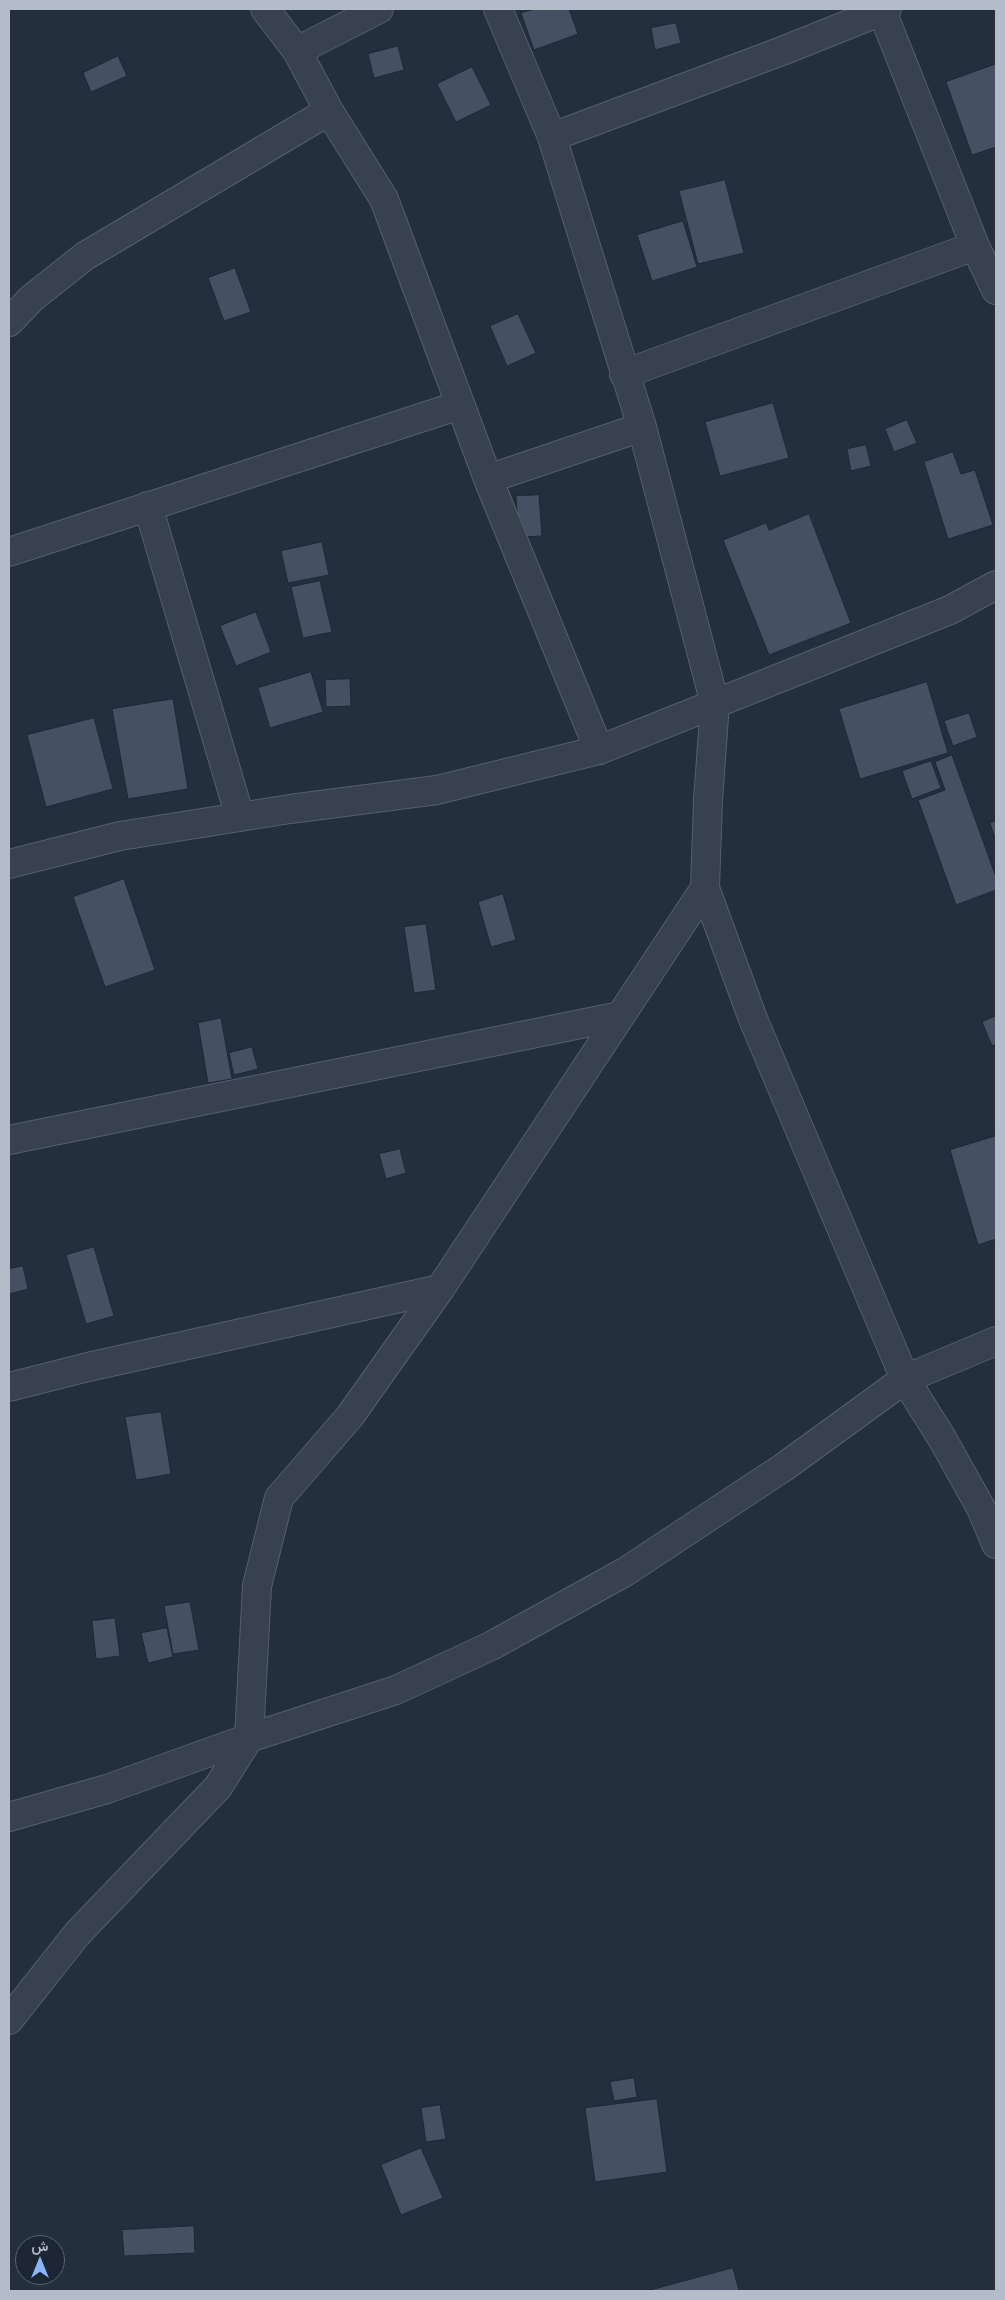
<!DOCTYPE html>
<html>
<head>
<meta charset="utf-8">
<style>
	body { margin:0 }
	#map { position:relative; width:1005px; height:2300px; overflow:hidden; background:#242f3e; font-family:Ubuntu,Vazirmatn,sans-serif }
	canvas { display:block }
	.frame { position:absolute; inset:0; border:10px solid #b4bcc9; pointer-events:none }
	.north { position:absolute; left:15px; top:2235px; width:50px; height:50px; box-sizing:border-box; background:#1d2633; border:1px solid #59626f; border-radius:50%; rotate:0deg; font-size:14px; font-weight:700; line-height:20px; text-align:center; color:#b4bcc9 }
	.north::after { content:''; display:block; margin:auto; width:18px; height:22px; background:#8ab4f8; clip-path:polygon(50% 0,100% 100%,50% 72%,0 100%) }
</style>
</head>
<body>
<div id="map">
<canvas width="1005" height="2300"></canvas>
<div class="frame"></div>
<div class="north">ش</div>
</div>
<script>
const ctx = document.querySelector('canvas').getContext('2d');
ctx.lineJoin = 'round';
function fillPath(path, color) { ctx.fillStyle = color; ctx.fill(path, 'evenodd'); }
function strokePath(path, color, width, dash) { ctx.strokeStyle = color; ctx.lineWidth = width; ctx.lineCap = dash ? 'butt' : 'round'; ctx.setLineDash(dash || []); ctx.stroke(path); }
const building = new Path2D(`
	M535,9h34l9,25 -44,16 -13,-37z
	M676,23l5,20 -26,7 -4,-22z
	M398,46l6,24 -30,8 -6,-24z
	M118,56l9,20 -36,16 -8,-19z
	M996,64v83l-24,8 -26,-73z
	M472,67l19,38 -35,17 -19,-38z
	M725,180l19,73 -46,11 -19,-73z
	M683,221l14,46 -45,14 -15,-46z
	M235,268l16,44 -27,9 -16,-43z
	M518,314l18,39 -29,13 -17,-40z
	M773,403l16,55 -69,18 -15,-54z
	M907,420l10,23 -23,9 -9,-23z
	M866,445l5,21 -20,5 -4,-22z
	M953,452l8,22 14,-4 18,55 -45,14 -24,-77z
	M539,495l3,41 -23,1 -3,-41z
	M809,514l42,109 -82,32 -46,-115 43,-17 3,7z
	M322,542l7,33 -41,8 -7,-32z
	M320,581l12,51 -29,6 -12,-51z
	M256,612l15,40 -35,14 -16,-40z
	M311,672l12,40 -53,16 -12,-40z
	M350,679l1,27 -25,1 -1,-27z
	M927,682l21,71 -88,26 -21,-70z
	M173,699l15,90 -60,10 -16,-90z
	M969,713l8,24 -24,9 -9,-25z
	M94,718l19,71 -67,18 -19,-72z
	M952,755l44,122v13l-40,15 -38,-105 27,-10 -10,-28z
	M931,761l10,27 -29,11 -10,-28z
	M996,821v20l-6,-18z
	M124,879l31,91 -50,17 -32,-90z
	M503,894l13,46 -25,7 -13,-45z
	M426,924l10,66 -22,3 -10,-66z
	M996,1016v28l-4,2 -10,-24z
	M221,1018l11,61 -24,4 -10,-60z
	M252,1047l6,22 -24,6 -5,-22z
	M996,1136v103l-18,6 -28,-95z
	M400,1149l6,24 -20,6 -7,-25z
	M94,1247l20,69 -28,8 -20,-69z
	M23,1266l5,23 -19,5v-25z
	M161,1412l10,62 -35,6 -11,-63z
	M190,1602l9,48 -26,4 -9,-48z
	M115,1618l5,38 -24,3 -4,-38z
	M167,1628l6,29 -25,6 -7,-30z
	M634,2078l3,19 -23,4 -4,-19z
	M657,2099l10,73 -72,10 -10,-74z
	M440,2105l6,34 -20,3 -5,-34z
	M421,2148l22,50 -42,17 -20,-50z
	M194,2226l1,27 -71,3 -2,-26z
	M733,2268l6,23h-92z`);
fillPath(building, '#455162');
strokePath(building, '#1f2835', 1);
const minor = new Path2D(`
	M265,9l32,42 32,60 55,88 104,280 111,271
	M498,9l54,128 90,290 73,277 -7,96 -3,88 48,131 152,360 38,61 38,68 15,36
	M882,11l93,235 21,44
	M297,51l82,-42
	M552,137l230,-86 105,-42
	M9,322l23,-24 53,-42 244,-145
	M624,374l351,-128
	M488,479l154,-52
	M148,506l92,311
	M9,552l451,-147
	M9,864l111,-28 170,-27 147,-19 162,-40 351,-140 46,-25
	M9,1140l611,-124
	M9,1387l79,-20 352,-78
	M9,1817l98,-28 142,-51 147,-48 95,-44 134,-74 159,-105 121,-88 91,-38
	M9,2020l68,-86 141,-147 31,-49 8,-152 22,-88 71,-82 90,-127 265,-401`);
strokePath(minor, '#565f6c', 30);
strokePath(minor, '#38414e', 28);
</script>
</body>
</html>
